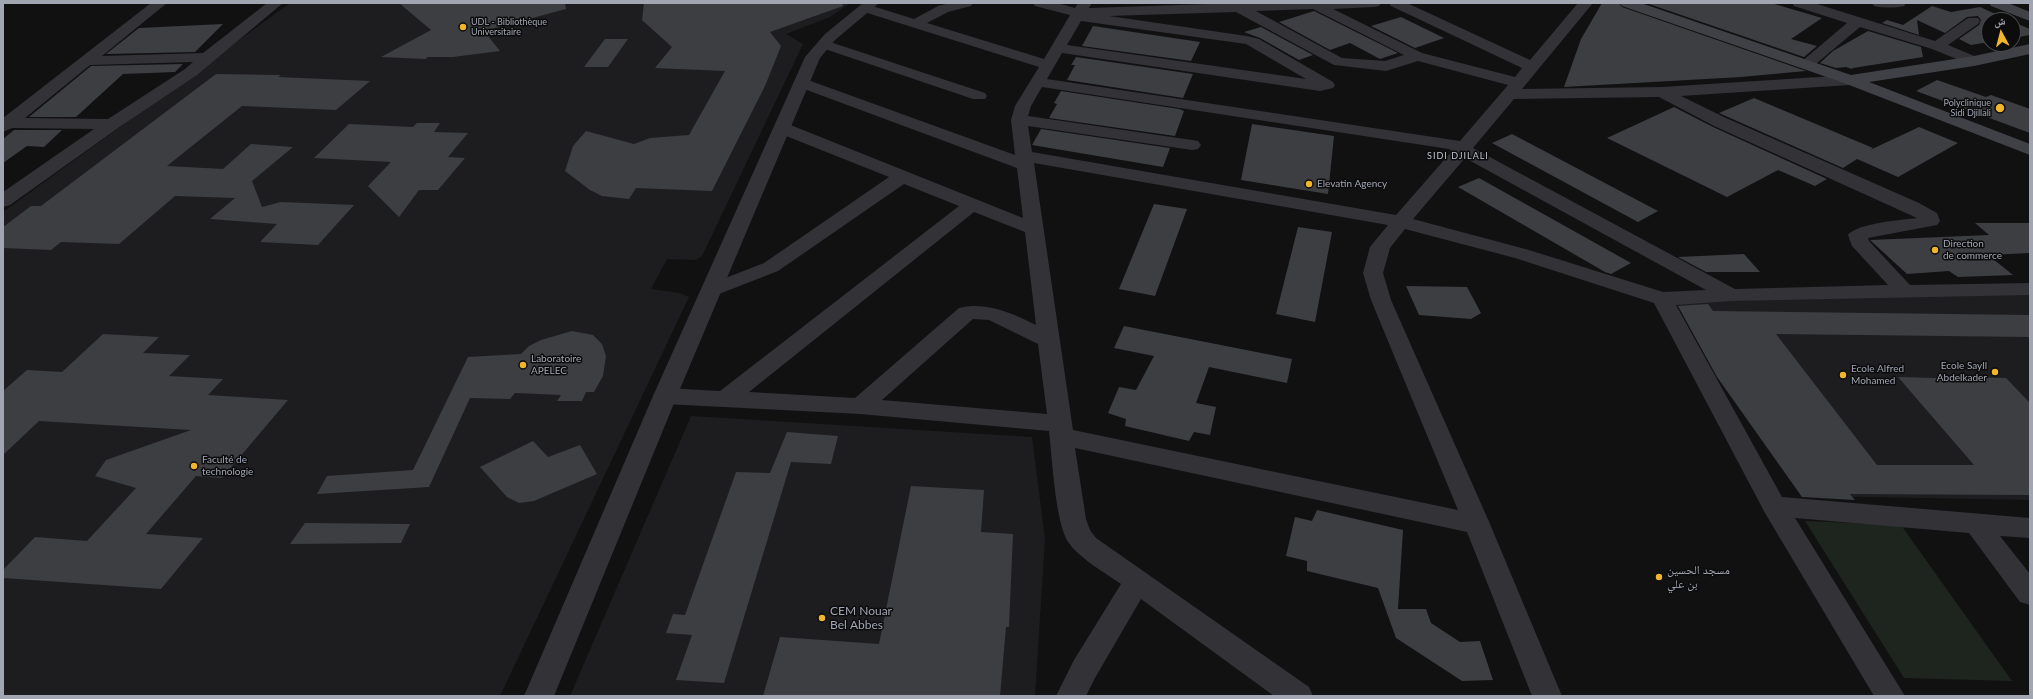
<!DOCTYPE html>
<html>
<head>
<meta charset="utf-8">
<style>
	body { margin:0 }
	#map { position:relative; width:2033px; height:699px; overflow:hidden; background:#111112; font-family:Lato,"Noto Naskh Arabic",sans-serif }
	canvas { display:block }
	.frame { position:absolute; inset:0; border:4px solid #a2a6b3; pointer-events:none }
	.north { position:absolute; left:1981px; top:12px; width:40px; height:40px; box-sizing:border-box; background:#0c0c0d; border:1px solid #484a4f; border-radius:50%; rotate:353deg; font-size:11px; font-weight:700; line-height:16px; text-align:center; color:#a2a6b3 }
	.north::after { content:''; display:block; margin:auto; width:14px; height:18px; background:#f0b52a; clip-path:polygon(50% 0,100% 100%,50% 72%,0 100%) }
</style>
</head>
<body>
<div id="map">
<canvas width="2033" height="699"></canvas>
<div class="frame"></div>
<div class="north">ش</div>
</div>
<script>
const ctx = document.querySelector('canvas').getContext('2d');
ctx.lineJoin = 'round';
function fillPath(path, color) { ctx.fillStyle = color; ctx.fill(path, 'evenodd'); }
function strokePath(path, color, width, dash) { ctx.strokeStyle = color; ctx.lineWidth = width; ctx.lineCap = dash ? 'butt' : 'round'; ctx.setLineDash(dash || []); ctx.stroke(path); }
function drawText(font, color, halo, rows, align = 'center') {
  ctx.font = font + ' Lato,"Noto Naskh Arabic",sans-serif'; ctx.lineWidth = 3; ctx.setLineDash([]); ctx.textBaseline = 'middle'; ctx.strokeStyle = halo; ctx.fillStyle = color; for (const [text, x, y, turn = 0] of rows) {
    ctx.save(); ctx.translate(x, y); ctx.rotate((+turn || 0) * Math.PI / 180); ctx.textAlign = isNaN(turn) ? turn : align; if (halo) ctx.strokeText(text, 0, 0); ctx.fillText(text, 0, 0); ctx.restore();
  }
}
fillPath(new Path2D(`
	M290,3h560l-20,14 -44,17 17,10 -101,212 -6,4 -29,-1 -16,30 29,4 9,4 -189,399h-497v-484z
	M2030,290v210l-222,-4 -134,-195z
	M691,416l341,21 13,102 -10,157h-465z`), '#1d1d1f');
fillPath(new Path2D(`
	M1805,521l96,4 111,156 -108,-3z`), '#1d251e');
fillPath(new Path2D(`
	M399,3h166l1,6 -82,22 16,20 -47,6h-25l-3,2 -44,-2 50,-27z
	M644,3h198l1,3 -73,26 11,14 -16,40 -53,105 -76,-3 -7,11 -27,-3 -12,-6 -25,-19 8,-25 13,-15 48,13 16,-6 39,-3 36,-64 -70,-3 17,-21 -30,-27z
	M1602,3h17l3,4 184,64 -65,6 -177,10 17,-48z
	M1646,3h125l51,15 -31,21 26,7 -13,11z
	M1932,6l19,6 29,-5 29,13h-20v22l-18,3 -12,-6 20,-14 2,-5 -3,-4 -11,1 -22,16 -28,-13 2,15 -37,-12 5,-3 16,5z
	M1314,11l84,42 -18,6 -30,-16 -20,7 -51,-28z
	M1401,17l43,21 -29,10 -44,-22z
	M2013,22l17,7v6l-17,3z
	M223,24l-28,28 -89,2 33,-26z
	M1093,26l107,16 -9,19 -109,-15z
	M1261,27l52,28 -14,5 -39,-22 -16,-6z
	M1868,31l53,16 2,10 -70,11 -1,1 -6,-2 -10,1 -16,-5 13,-12z
	M605,39h23l-20,28h-24z
	M1076,57l117,17 -10,24 -116,-18 8,-15h-4z
	M183,64l-8,8 -52,2 -47,43h-47l62,-51z
	M216,74l65,1 -3,2 92,4 -34,29 -94,-4 -75,60 56,3 28,-25 42,3 -41,34 10,26 19,-5 73,3 -36,40 -58,-3 17,-18 -67,-5 25,-21 -60,-2 -56,48 -58,-2 -10,8 -48,-2v-21l28,-21h10z
	M1937,80l49,17 5,-2 39,14v24l-114,-42z
	M1061,91l118,18 5,2 -9,25 -126,-18 8,-14 -3,-1z
	M1754,98l119,50 -3,2 49,-23 39,16 -60,34 -41,-18 -14,9 -124,-55z
	M1674,107l39,20 114,52 -12,7 -37,-16 -51,27 -120,-59z
	M417,123h23l-6,9 34,1 -20,24 17,1 -27,32h-19l-20,27 -31,-31 23,-24 -77,-4 35,-34 64,3z
	M1252,124l82,12 -6,58 -87,-14z
	M1041,129l129,19 -7,19 -131,-22z
	M14,130h48l-18,17 -17,-1 -24,17v-24z
	M1512,134l146,77 -20,11 -146,-79z
	M1479,178l152,85 -20,11 -6,-2 -147,-85z
	M1154,204l33,5 -32,87 -36,-7z
	M1975,223h55v30l-42,2 25,20 -55,2 -9,-6 -42,3 -37,-34 119,-5z
	M1298,227l34,5 -17,90 -39,-8z
	M1744,254l16,18h-54l-28,-15z
	M1406,286l61,1 14,26 -10,6 -52,-4z
	M1708,304l5,7 317,4v22l-254,-3 101,131h97l-76,-88 73,2 -2,-2 37,1 24,25v92l-180,-1 5,6 -53,-3 -85,-120 -39,-71z
	M1124,326l168,33 -5,24 -78,-16 -13,36 20,4 -6,28 -16,-3 -5,9 -64,-15 1,-7 -18,-6 11,-26 17,3 18,-34 -40,-8z
	M572,331l21,4 9,9 4,12 -3,20 -9,16h-8l-4,9h-25l4,-6 -46,-2 -5,6 -40,-1 -41,89 -112,7 10,-18 86,-6 55,-113 53,-3 8,-8 12,-6z
	M103,334l56,3 -16,16 47,2 -21,21 54,3 -15,16 80,5 -66,78 -26,-2 -50,58 57,4 -42,51 -158,-11v-8l32,-33 52,4 49,-53 -41,-12 11,-16 85,-30 -152,-9 -36,34v-64l24,-21 35,2z
	M787,432l51,4 -7,28 -40,-2 -67,221 -48,-3 16,-45 -26,-2 7,-19 12,1 51,-143 34,1z
	M533,441l15,16 32,-12 17,29 -63,27 -15,2 -12,-6 -27,-30z
	M911,486l73,4 -3,42 32,2 -4,93h-3l-6,69h-237l17,-59 99,7z
	M1317,510l86,20 -5,79h28l5,14 29,19 20,-1 13,39 -31,1 -66,-43 -18,-50 -71,-17v-10l-21,-5 9,-39 17,4z
	M305,523l105,1 -9,19 -111,1z`), '#3d3e42');
fillPath(new Path2D(`
	M151,3h16l-65,53 101,-3 64,-50h16l-86,72 -79,53 -108,77 -7,2v-15l91,-63 -82,-1 -9,4v-14zM193,62l-8,7 -77,50 -83,-1 65,-53z
	M950,3h23l-2,3 -23,6 -21,11 117,36 26,-44 -35,-9 -2,-3h24l18,5 3,-5h14l-3,5 148,-5h144l-2,3 -5,1 -41,2 89,44 93,24 7,-9 -131,-62 -2,-3h18l123,57 48,-57h15l-71,86 140,-2 188,-12 6,2 2,3 -2,3 -6,2 -169,11 45,22 193,85 18,10 3,8 -3,4 -69,13 1,3 41,44 120,-2v12l-299,6 -55,4 106,192 248,21v20l-30,-2 30,38v31l-10,-3 -51,-69 -174,-15 110,178h-31l-109,-183 -111,-210 -139,-45 -110,-29 -15,19 -7,25 8,27 99,224 72,172h-30l-65,-164 -392,-84 11,71 4,11 6,8 213,149 4,9h-39l-133,-97 -46,79 -9,18h-30l18,-36 47,-76c-17,-12 -41,-25 -53,-42 -13,-21 -16,-86 -19,-111l-189,-17 -195,-10 -8,-2 -4,-6 4,-6 8,-2 55,3 239,-185 -55,-22 -126,87 -59,23 -7,2 -7,-2 -3,-4 3,-4 59,-23 125,-86 -113,-45 -2,-4 2,-4 6,-1 6,1 235,94 -6,-50 -221,-82 -2,-3 2,-3h12l207,75 -4,-35 4,-14 24,-39 -178,-56 -2,-3 2,-3 5,-1 48,15 24,-13zM1313,9l91,46 -19,6 -43,-3 -86,-47zM1236,12l98,53 52,6 32,-10 90,24 -48,56 -413,-62 15,-26 258,38 13,-3 2,-3 -2,-3 -74,-43 -12,-3 -138,-20zM1081,21l165,23 60,35 -239,-34zM1042,87l407,62 3,2 -56,64 -364,-63 -4,-26 164,24 6,-1 3,-4 -3,-4 -6,-1 -164,-24 3,-10zM1659,97l55,29 203,92c-15,2 -60,5 -69,17l4,11 36,39 -153,4 -262,-141 41,-49zM1465,158l241,132 -43,2 -134,-42 -116,-31zM1034,163l354,62 -18,22 -7,26 8,27 87,210 -385,-80zM974,212l51,20 11,93c-24,-12 -50,-24 -77,-17l-104,90 -106,-6zM973,319l16,1 49,24 9,70 -165,-14z
	M1792,3h22l121,38 33,-23h10l2,3 -2,3 -30,21 31,13 3,3 -3,3h-10l-37,-15 -72,-22 -49,41h-10l-3,-3 3,-3 46,-39 -53,-17z
	M1872,3h34l-2,3c-9,2 -21,2 -30,0z
	M824,40l161,53 2,3 -2,3h-12l-154,-52 -2,-3 2,-3z`), '#323237');
fillPath(new Path2D(`
	M863,3h16l-44,37 -15,18 -143,338 -123,300h-30l129,-300 152,-339 20,-23z`), '#323237');
fillPath(new Path2D(`
	M1620,3h21l210,72 123,-19 56,-12v10l-56,12 -105,16 161,62v11l-186,-72 -222,-77z
	M1989,3h19l22,9v9l-39,-15z`), '#404147');
for (const [x, y, r, color] of [
	[463,27,4,"#f0b52a"],
	[2000,108,5,"#f0b52a"],
	[1309,184,4,"#f0b52a"],
	[1935,250,4,"#f0b52a"],
	[523,365,4,"#f0b52a"],
	[1995,372,4,"#f0b52a"],
	[1843,375,4,"#f0b52a"],
	[194,466,4,"#f0b52a"],
	[1659,577,4,"#f0b52a"],
	[822,618,4,"#f0b52a"]
]) { const dot = new Path2D(); dot.arc(x, y, r, 0, 2 * Math.PI); ctx.fillStyle = color; ctx.fill(dot); strokePath(dot, '#0c0c0d', 1.5); }
drawText('9px', '#a2a6b3', '#0c0c0d', [
	["UDL - Bibliothèque",471,22],
	["Universitaire",471,32],
	["Polyclinique",1991,103,"right"],
	["Sidi Djillali",1991,113,"right"]
], 'left');
ctx.letterSpacing = '1px';
drawText('9px', '#c3c5cf', '#0c0c0d', [
	["SIDI DJILALI",1458,156]
]);
ctx.letterSpacing = '0px';
drawText('10px', '#a2a6b3', '#0c0c0d', [
	["Elevatin Agency",1317,184],
	["Direction",1943,244],
	["de commerce",1943,256],
	["Laboratoire",531,359],
	["APELEC",531,371],
	["Ecole Sayll",1987,366,"right"],
	["Abdelkader",1987,378,"right"],
	["Ecole Alfred",1851,369],
	["Mohamed",1851,381],
	["Faculté de",202,460],
	["technologie",202,472]
], 'left');
drawText('12px', '#a2a6b3', '#0c0c0d', [
	["مسجد الحسين",1667,570],
	["بن علي",1667,584],
	["CEM Nouar",830,611],
	["Bel Abbes",830,625]
], 'left');
</script>
</body>
</html>
